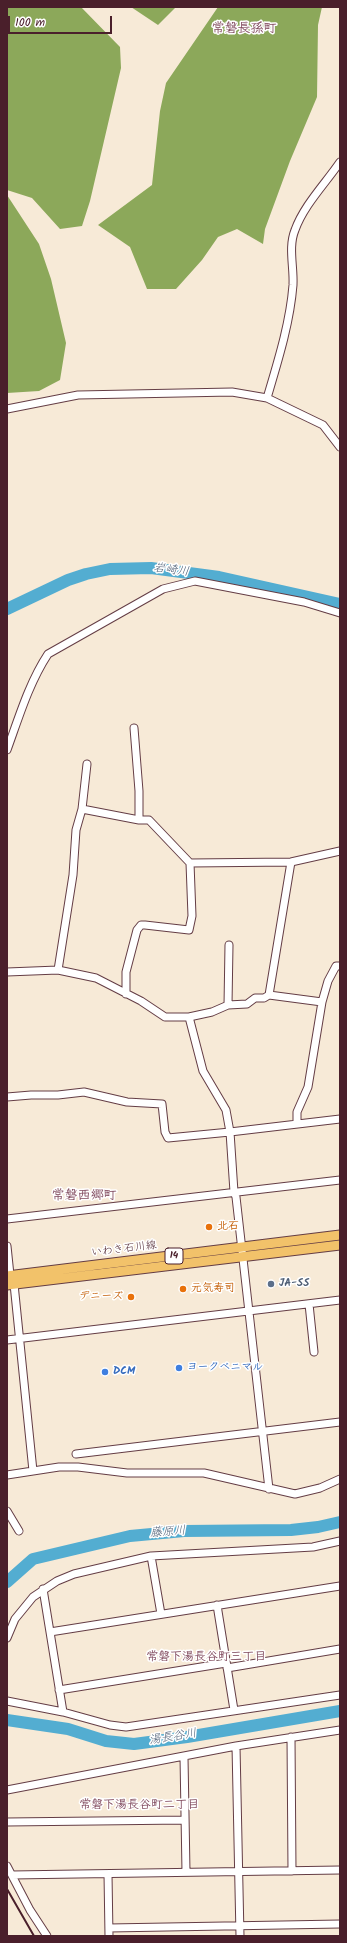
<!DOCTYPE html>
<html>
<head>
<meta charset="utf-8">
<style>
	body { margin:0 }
	#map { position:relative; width:347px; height:1943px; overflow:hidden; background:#f7ead7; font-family:Kalam,sans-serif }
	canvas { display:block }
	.frame { position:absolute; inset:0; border:8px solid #4a1f2b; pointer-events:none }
	.scale { position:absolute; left:8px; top:16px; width:104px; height:18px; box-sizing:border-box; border:2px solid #4a1f2b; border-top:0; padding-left:5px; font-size:12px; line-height:14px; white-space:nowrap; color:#4a1f2b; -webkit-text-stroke:3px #fff; paint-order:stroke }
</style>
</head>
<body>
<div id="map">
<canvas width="347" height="1943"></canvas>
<div class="frame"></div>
<div class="scale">100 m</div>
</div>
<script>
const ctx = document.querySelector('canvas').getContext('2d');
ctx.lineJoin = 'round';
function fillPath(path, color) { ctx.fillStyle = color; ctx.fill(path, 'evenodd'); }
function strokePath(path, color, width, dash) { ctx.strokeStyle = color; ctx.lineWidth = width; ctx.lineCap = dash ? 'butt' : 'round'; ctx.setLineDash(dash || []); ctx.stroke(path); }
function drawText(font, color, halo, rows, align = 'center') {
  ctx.font = font + ' Kalam,"Klee One",sans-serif'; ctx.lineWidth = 3; ctx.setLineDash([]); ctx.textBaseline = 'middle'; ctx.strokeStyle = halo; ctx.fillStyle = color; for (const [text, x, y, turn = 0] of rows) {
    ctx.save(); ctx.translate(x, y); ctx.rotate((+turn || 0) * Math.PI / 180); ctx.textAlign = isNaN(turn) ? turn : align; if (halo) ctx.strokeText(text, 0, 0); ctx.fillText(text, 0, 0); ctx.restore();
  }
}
fillPath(new Path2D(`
	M7,7h74l39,40 1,21 -31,133 -8,25 -22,3 -28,-31 -25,-8z
	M131,7h45l-18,18z
	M218,7h104l-4,18 -1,72 -27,64 -25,68 -2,15 -26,-15 -19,8 -16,23 -26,29h-29l-17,-42 -32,-22 54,-40 8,-74 6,-28z
	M7,195l32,49 12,35 15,64 -6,37 -21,11 -32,2z`), '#8ca85a');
strokePath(new Path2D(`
	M7,609l61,-29 18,-6 24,-5 41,-1 68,9 121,27
	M7,1582l26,-23 97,-23 54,-5 107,-1 27,-3 22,-5
	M7,1720l61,9 38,12 28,3 53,-7 153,-26`), '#53add1', 12);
const minor = new Path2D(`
	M267,398c11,-37 23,-75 26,-113 1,-18 -5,-38 2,-55 9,-25 30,-46 45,-68
	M7,409l71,-14 154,-3 35,6 56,27 17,22
	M7,750c12,-33 22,-67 41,-96l115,-65 32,-8 109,21 36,11
	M82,809l57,11v-29l-5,-63
	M139,820h10l41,43 101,-1 49,-11
	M58,970l15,-95 3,-45 6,-21 5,-45
	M7,972l51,-2 38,8 45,23 24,16h24l23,-5 16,-7 1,-60
	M126,994v-22l11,-42 4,-5h4l44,5 3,-14 -2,-53
	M269,995l22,-133
	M322,1002l6,-21 8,-15h4
	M228,1005l19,-1 8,-6h9l5,-3 53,7 -14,85 -11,25v12
	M189,1017l14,54 23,39 4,22 110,-13
	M7,1097l24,-2h27l26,-3 43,10 35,2 3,28 3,6 62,-6 4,60 2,5 33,292
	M7,1219l333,-39
	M7,1246l3,29 4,9 19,187
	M309,1304l5,48
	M7,1340l333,-40
	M76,1454l264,-32
	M7,1475l52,-8h19l49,6h77l91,21 25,-6 20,-9
	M7,1511l12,20
	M151,1556l10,58
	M43,1589l20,123
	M217,1605l17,105
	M50,1632l290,-46
	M7,1638l8,-19 18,-22 24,-16 17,-7 77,-18 162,-9 27,-6
	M227,1668l113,-19
	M59,1690l167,-27
	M7,1701l56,11 47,13 16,2 214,-32
	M291,1737l1,134
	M236,1746l4,190
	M184,1757l2,115
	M7,1790l229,-44 104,-16
	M7,1822l178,-2
	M7,1866l23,44 17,26
	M108,1874l1,62
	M12,1875l328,-5
	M109,1928l231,-4`);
const major = new Path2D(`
	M7,1276l333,-41
	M7,1285l333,-40`);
strokePath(minor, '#643d45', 9);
strokePath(major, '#643d45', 11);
strokePath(minor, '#fff', 7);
strokePath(major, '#f2c26a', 9);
strokePath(new Path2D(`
	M7,1889l27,47`), '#4a1f2b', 2);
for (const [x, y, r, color] of [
	[209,1227,4,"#e8710a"],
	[271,1284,4,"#5c6f8a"],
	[183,1289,4,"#e8710a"],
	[131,1297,4,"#e8710a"],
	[179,1368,4,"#3f7fe0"],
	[105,1372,4,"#3f7fe0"]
]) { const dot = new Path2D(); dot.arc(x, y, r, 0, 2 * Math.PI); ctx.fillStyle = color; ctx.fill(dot); strokePath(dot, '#fff', 1.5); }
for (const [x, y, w] of [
	[174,1256,18]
]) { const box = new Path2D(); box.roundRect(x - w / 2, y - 8, w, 16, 3); ctx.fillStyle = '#fff'; ctx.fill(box); strokePath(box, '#4a1f2b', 1); }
drawText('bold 10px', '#4a1f2b', null, [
	["14",174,1256]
]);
drawText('bold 11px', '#c56008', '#fff', [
	["北石",217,1227],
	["元気寿司",191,1289],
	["デニーズ",123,1297,"right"]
], 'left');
drawText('11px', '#4a1f2b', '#fff', [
	["いわき石川線",124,1250,-7]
]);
drawText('bold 11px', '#4e5e75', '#fff', [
	["JA-SS",279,1284]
], 'left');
drawText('bold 11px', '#366cbe', '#fff', [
	["ヨークベニマル",187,1368],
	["DCM",113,1372]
], 'left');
drawText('italic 12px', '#4e5f76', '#fff', [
	["岩崎川",171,571,7],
	["藤原川",168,1533,-4],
	["湯長谷川",173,1738,-9]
]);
drawText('bold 12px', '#80495d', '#fff', [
	["常磐下湯長谷町三丁目",206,1658],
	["常磐下湯長谷町二丁目",139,1806]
]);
drawText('bold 13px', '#80495d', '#fff', [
	["常磐長孫町",244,30],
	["常磐西郷町",84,1197]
]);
</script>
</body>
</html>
